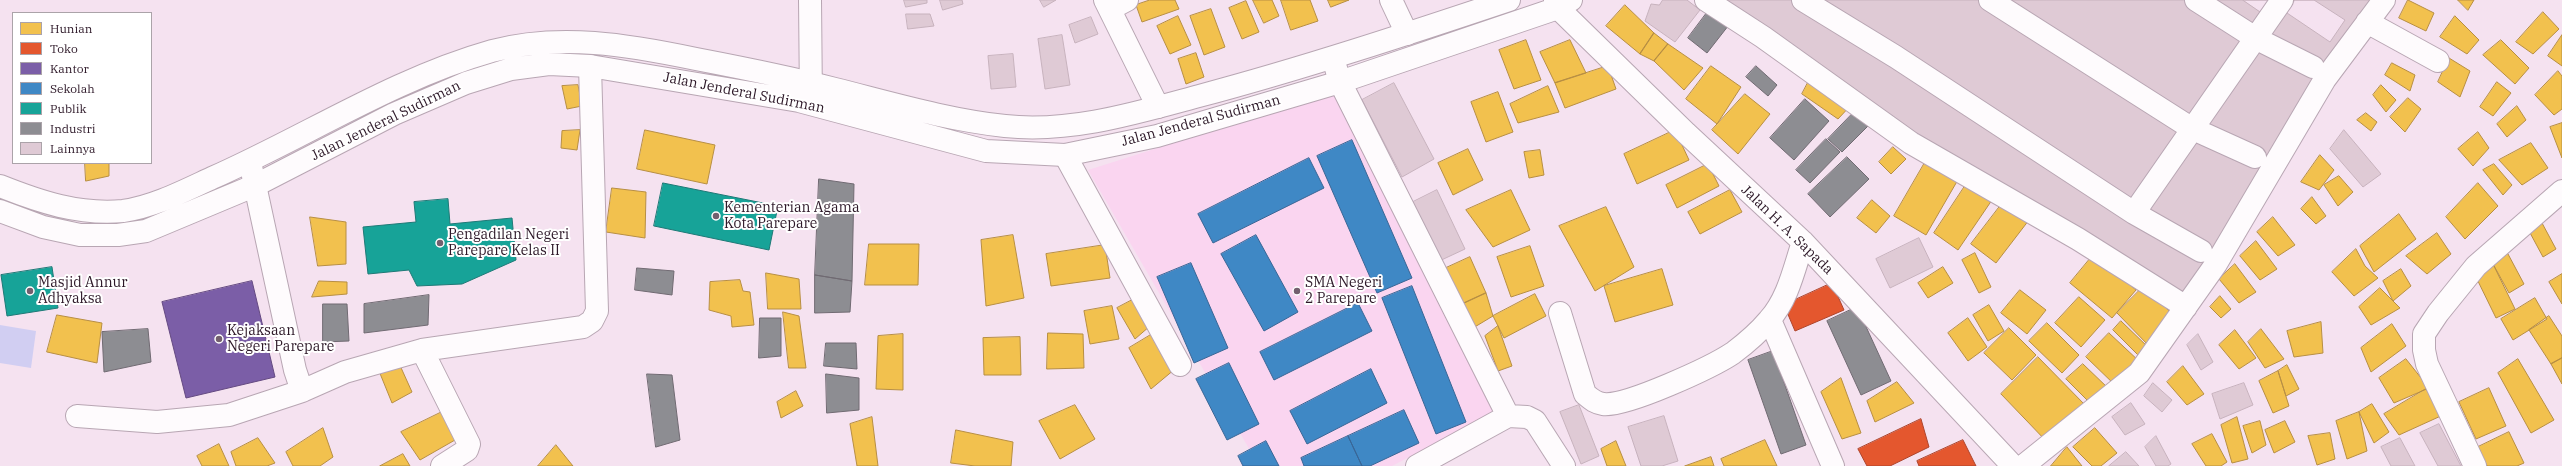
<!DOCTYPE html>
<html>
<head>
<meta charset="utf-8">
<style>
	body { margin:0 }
	#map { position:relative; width:2562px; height:466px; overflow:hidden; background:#f5e2f0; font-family:"IBM Plex Serif",serif }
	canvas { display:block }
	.legend { position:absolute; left:12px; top:12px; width:140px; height:152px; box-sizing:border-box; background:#fff; border:1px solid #aba3a9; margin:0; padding:5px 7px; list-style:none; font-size:12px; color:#2d1828 }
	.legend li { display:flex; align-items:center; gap:8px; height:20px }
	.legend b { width:20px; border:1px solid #aba3a9 }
</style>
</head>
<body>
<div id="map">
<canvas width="2562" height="466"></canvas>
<ul class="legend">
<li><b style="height:11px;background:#f2c14e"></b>Hunian</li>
<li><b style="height:11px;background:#e4572e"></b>Toko</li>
<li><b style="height:11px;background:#7b5ea7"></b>Kantor</li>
<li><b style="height:11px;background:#3f88c5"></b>Sekolah</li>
<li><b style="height:11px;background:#17a398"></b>Publik</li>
<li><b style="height:11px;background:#8d8d92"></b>Industri</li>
<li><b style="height:11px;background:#dfcad5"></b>Lainnya</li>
</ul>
</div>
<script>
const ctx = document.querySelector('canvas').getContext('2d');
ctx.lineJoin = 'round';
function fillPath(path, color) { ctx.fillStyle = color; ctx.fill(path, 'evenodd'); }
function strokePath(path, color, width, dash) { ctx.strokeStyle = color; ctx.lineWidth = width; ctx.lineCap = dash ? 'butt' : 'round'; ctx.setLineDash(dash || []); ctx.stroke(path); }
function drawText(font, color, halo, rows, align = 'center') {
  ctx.font = font + ' "IBM Plex Serif",serif'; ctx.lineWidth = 4; ctx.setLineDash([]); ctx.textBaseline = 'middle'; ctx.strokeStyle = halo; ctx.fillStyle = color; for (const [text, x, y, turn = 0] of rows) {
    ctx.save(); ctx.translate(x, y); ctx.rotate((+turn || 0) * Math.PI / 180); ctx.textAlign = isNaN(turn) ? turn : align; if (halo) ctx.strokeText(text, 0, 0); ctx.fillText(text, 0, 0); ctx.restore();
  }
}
fillPath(new Path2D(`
	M1335,92l163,319 -106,55h-133l-171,-296z`), '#fad5f0');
fillPath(new Path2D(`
	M0,325l36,6 -5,37 -31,-5z`), '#d1cef2');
const homes = new Path2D(`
	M1150,0h25l4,9 -37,13 -6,-17z
	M1253,0h19l7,16 -15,7z
	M1281,0h29l8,21 -27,9z
	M1328,0h21l-18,7z
	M1738,0h29l-11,11z
	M1780,0h4l41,29 -13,19 -44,-31z
	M1870,0h35l21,14 -14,20 -44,-31z
	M1936,0h41l-13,19z
	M1981,0l29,19 -13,19 -28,-19z
	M2065,0h55l26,17 -17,26z
	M2128,0h35l-11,16z
	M2166,0h25l59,40 -17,26 -76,-51z
	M2408,0l26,13 -8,18 -27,-13z
	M2458,0h16l-6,10z
	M1246,1l13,31 -17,7 -13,-31z
	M1625,5l29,28 -14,21 -34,-28z
	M1211,9l14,38 -21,8 -14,-39z
	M2543,12l16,17 -26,25 -17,-12z
	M1178,16l13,29 -21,9 -13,-28z
	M2455,16l24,24 -12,14 -27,-17z
	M1930,17l29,19 -13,20 -29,-20z
	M2151,20l76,52 -17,26 -76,-52z
	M2020,21l52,37 -16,25 -53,-38z
	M1837,29l43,31 -13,19 -44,-31z
	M1654,33l14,11 -14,17 -14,-7z
	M2562,35v31l-14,-10z
	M1963,38l28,20 -13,19 -29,-19z
	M1526,40l15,40 -27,9 -15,-39z
	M1570,40l16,33 -31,10 -15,-31z
	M2501,40l28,28 -14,16 -32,-29z
	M1668,44l35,24 -19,22 -30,-29z
	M2265,51l44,29 -14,22 -44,-29z
	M1196,53l8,24 -18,7 -8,-25z
	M1997,55l53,38 -17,24 -53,-38z
	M2449,58l21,13 -10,26 -22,-15z
	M2392,63l23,12 -5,16 -25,-16z
	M1608,66l8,23 -51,19 -10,-25z
	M1711,66l30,21 -24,37 -31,-25z
	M2085,66l77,51 -17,26 -77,-52z
	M2558,71l4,5v33l-8,6 -19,-20z
	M1888,73l60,40 -14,22 -60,-40z
	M1812,75l40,29 -14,15 -36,-25z
	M2497,82l14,11 -18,23 -13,-9z
	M578,85l4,21 -15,3 -5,-23z
	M2239,85l44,29 -15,22 -43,-29z
	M2381,85l15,15 -10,12 -13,-17z
	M1548,86l11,26 -41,11 -8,-19z
	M1498,92l15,40 -27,10 -15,-40z
	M1745,94l25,20 -32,40 -26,-24z
	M2062,94l77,52 -17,26 -77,-52z
	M2408,98l13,11 -16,23 -15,-15z
	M2517,106l9,14 -19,17 -10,-13z
	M1969,108l43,29 -14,22 -44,-29z
	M2366,113l11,9 -6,9 -14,-11z
	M2562,123v35l-12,-31z
	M580,130l-3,20 -16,-2 1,-17z
	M645,130l70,15 -8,39 -70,-15z
	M1675,130l14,30 -52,24 -13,-30z
	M2478,132l11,16 -16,18 -15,-17z
	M2531,143l17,25 -26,17 -23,-25z
	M1893,147l13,12 -15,15 -12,-12z
	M2210,147l45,27 -17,21 -44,-27z
	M2030,148l77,52 -17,26 -77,-52z
	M1468,149l15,31 -30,15 -15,-32z
	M1540,150l4,25 -15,3 -5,-26z
	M2320,155l14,15 -15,20 -18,-8z
	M1927,159l32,19 -33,57 -32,-19z
	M85,163h24v13l-23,5z
	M1708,164l11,22 -42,22 -11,-23z
	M2494,164l18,21 -9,10 -20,-25z
	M2339,176l14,16 -15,14 -14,-21z
	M1967,183l25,17 -34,50 -24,-17z
	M2478,183l20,23 -33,33 -19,-22z
	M2192,184l45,28 -17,21 -44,-27z
	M612,188l34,4 -1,46 -39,-6z
	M1511,190l19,40 -37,17 -27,-37z
	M1730,190l12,22 -42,22 -12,-22z
	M2312,197l14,19 -10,8 -15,-15z
	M1872,200l18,16 -14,17 -19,-15z
	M2004,201l25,19 -33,43 -25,-19z
	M1606,207l28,60 -39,24 -36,-65z
	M2118,208l75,51 -15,28 -78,-54z
	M2399,214l17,25 -42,33 -14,-26z
	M310,217l36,5v42l-28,2z
	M2273,217l22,28 -17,11 -21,-24z
	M2542,223l14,26 -13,8 -14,-26z
	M2437,233l14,21 -24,20 -21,-18z
	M1013,235l11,63 -38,8 -5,-66z
	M2256,241l21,28 -17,11 -20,-24z
	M869,244h50l-1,41h-53z
	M1105,245l5,33 -59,8 -5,-32z
	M1530,246l14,40 -33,11 -14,-40z
	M2356,249l9,17 13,12 -24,18 -22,-24z
	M1975,253l16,34 -12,6 -17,-33z
	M2094,254l42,36 -24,28 -42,-35z
	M2508,254l16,30 -15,9 -16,-29z
	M1470,257l16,36 -26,12 -14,-37z
	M2235,264l21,28 -17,11 -20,-24z
	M2493,264l22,45 -19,9 -22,-45z
	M1943,267l10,16 -25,15 -10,-15z
	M1662,269l11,36 -58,17 -11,-36z
	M2401,269l10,17 -18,15 -10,-20z
	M766,273l33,6 2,30h-33z
	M2562,274v30l-13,-22z
	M740,280l3,11 7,1 4,33 -22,2 -1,-11 -22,-6 1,-28z
	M319,281l28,1v12l-35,3z
	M2144,286l32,32 -27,28 -32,-33z
	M2380,288l20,20 -29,17 -12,-18z
	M2020,290l26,20 -19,24 -26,-21z
	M1486,293l7,23 -20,12 -13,-23z
	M1535,294l11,22 -42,22 -11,-22z
	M2220,296l11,13 -10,9 -11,-11z
	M1138,297l12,29 -15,13 -18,-31z
	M2079,297l26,23 -24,27 -26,-24z
	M2535,298l12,21 -34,21 -12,-21z
	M1989,305l15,26 -16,10 -15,-26z
	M1112,306l7,33 -29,5 -6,-33z
	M783,312l16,4 7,52h-17z
	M57,315l45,8 -5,40 -50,-11z
	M2549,316l13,20v22l-11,6 -22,-34z
	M1968,318l19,29 -19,14 -20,-28z
	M2121,321l29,28 -9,9 -28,-28z
	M2321,322l2,31 -29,4 -7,-26z
	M2047,323l32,32 -17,18 -33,-32z
	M2392,324l14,22 -35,26 -10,-24z
	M1498,326l14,40 -14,5 -13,-35z
	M2009,328l27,27 -24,25 -28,-27z
	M2261,329l23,30 -19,9 -17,-26z
	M2235,330l21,28 -17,11 -20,-24z
	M1048,333l35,1 1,34 -37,1z
	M1154,333l21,36 -24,20 -22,-41z
	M2109,333l31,29 -23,25 -31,-30z
	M903,334v56l-27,-1 2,-53z
	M1020,337l1,38h-37l-1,-37z
	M2038,357l48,49 -38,37 -47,-49z
	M2562,358v26l-11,-20z
	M2406,359l23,29 -35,15 -15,-25z
	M2518,359l36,61 -23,13 -33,-60z
	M398,361l14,31 -20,11 -13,-32z
	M2083,364l26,25 -15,18 -28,-28z
	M2287,365l12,24 -13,7 -8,-25z
	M2183,366l21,28 -17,11 -20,-23z
	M2278,371l11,35 -16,7 -14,-32z
	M1841,378l20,55 -19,6 -21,-47z
	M1897,382l17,21 -39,19 -8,-21z
	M2489,388l17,38 -30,13 -17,-37z
	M2426,389l17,26 -44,20 -15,-21z
	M796,391l7,15 -22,12 -4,-16z
	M2372,404l17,28 -15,11 -15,-31z
	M1075,405l20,34 -35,20 -21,-38z
	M442,412l13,28 -35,20 -19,-28z
	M2359,412l8,39 -20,8 -11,-38z
	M872,417l6,49h-21l-7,-42z
	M2237,417l11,42 -16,4 -11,-38z
	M2260,421l6,24 -14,8 -9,-27z
	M2285,421l10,21 -21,11 -9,-23z
	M323,428l10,29 -13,9h-27l-7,-14z
	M2095,428l22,25 -16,13h-9l-19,-19z
	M956,430l57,12 -2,24h-36l-24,-3z
	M2509,432l15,31 -7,3h-30l-9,-19z
	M2330,433l5,26 -18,6 -9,-29z
	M2212,434l15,28 -6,4h-15l-14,-22z
	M258,438l17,25 -8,3h-31l-5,-14z
	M1765,440l12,26h-53l-3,-7z
	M1616,441l10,25h-19l-6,-17z
	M219,444l10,22h-27l-5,-10z
	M556,445l17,21h-35z
	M2067,447l15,19h-31z
	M403,454l7,12h-30z
	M1711,457l3,9h-29z`);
fillPath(homes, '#f2c14e');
strokePath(homes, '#b78e43', 1);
const shops = new Path2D(`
	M1832,283l12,27 -49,21 -11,-26z
	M1921,419l8,28 -39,19h-23l-9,-17z
	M1963,440l13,26h-57l-2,-5z`);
fillPath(shops, '#e4572e');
strokePath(shops, '#ad442c', 1);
const offices = new Path2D(`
	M252,281l23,96 -89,21 -24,-96z`);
fillPath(offices, '#7b5ea7');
strokePath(offices, '#644981', 1);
const schools = new Path2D(`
	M1352,140l60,138 -35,15 -60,-137z
	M1309,158l15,30 -111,55 -15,-29z
	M1256,235l42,77 -34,19 -43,-77z
	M1191,263l37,85 -34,15 -37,-86z
	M1412,286l54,136 -30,12 -54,-136z
	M1358,303l14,28 -98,49 -14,-28z
	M1229,363l30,61 -32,16 -31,-61z
	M1371,369l16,34 -80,41 -17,-33z
	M1404,410l15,33 -49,23h-8l-14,-30z
	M1348,436l14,30h-58l-3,-8z
	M1266,441l13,25h-36l-5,-10z`);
fillPath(schools, '#3f88c5');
strokePath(schools, '#3a6696', 1);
const public = new Path2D(`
	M663,183l115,23 -9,44 -115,-24z
	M448,199l2,25 62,-6 4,42 -54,24 -45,2 -8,-16 -41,4 -5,-47 53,-5 -2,-20z
	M52,267l6,41 -51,8 -6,-41z`);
fillPath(public, '#17a398');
strokePath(public, '#1e7976', 1);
const industry = new Path2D(`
	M1712,6l20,15 -25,32 -19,-15z
	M1756,66l21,19 -9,11 -22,-19z
	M1805,99l24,22 -35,39 -24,-22z
	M1858,108l14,14 -30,30 -14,-13z
	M1826,139l14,13 -30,31 -14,-13z
	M1847,157l22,22 -39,38 -22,-23z
	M819,179l35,5 -2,97 -37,-6z
	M637,268l37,3 -2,24 -37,-5z
	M815,275l37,6 -2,31 -35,1z
	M429,295l-1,30 -64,8v-29z
	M323,304h24l2,37 -26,1z
	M1857,307l34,74 -30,14 -34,-74z
	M760,318h21v38l-22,2z
	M148,329l3,33 -47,10 -2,-40z
	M826,343h30l1,26 -33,-3z
	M1773,351l33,94 -25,9 -33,-94z
	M647,374l25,1 8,65 -24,7z
	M826,374l33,4v32l-32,3z`);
fillPath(industry, '#8d8d92');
strokePath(industry, '#706a72', 1);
const building = new Path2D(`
	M904,0h23v3l-21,4z
	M940,0h22l1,4 -20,6z
	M1040,0h16l-12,7z
	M1663,0h24l13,10 -25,32 -30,-21 6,-17 8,1z
	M1721,0h652l-102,155 -87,138 -256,-151z
	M2243,0h36l-11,17z
	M2295,0h19l31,20 -15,22 -43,-29z
	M906,14h24l4,12 -26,3z
	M1091,17l7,17 -23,9 -6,-18z
	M1062,35l8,50 -25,4 -7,-50z
	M1013,54l3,33 -25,2 -3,-33z
	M1394,83l40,76 -32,18 -40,-77z
	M2344,130l37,44 -18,13 -33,-38z
	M1437,190l28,59 -30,14 -28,-58z
	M1919,238l14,29 -43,21 -14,-29z
	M2198,334l15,28 -12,8 -14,-25z
	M2153,383l19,17 -10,12 -18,-16z
	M2244,383l9,22 -33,14 -8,-25z
	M2131,403l14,21 -20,11 -13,-18z
	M1579,405l20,51 -18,8 -21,-52z
	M1664,416l14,45 -16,5h-21l-13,-39z
	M2439,424l22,42h-23l-18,-33z
	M2156,436l15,28 -3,2h-12l-11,-19z
	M2400,438l15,28h-24l-10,-19z
	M2126,452l13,14h-30z`);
fillPath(building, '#dfcad5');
strokePath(building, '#c7b2bd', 1);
const minor = new Path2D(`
	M810,0l1,101
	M1105,0l53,107
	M1391,0l16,34
	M1555,0l3,8 128,125 117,109 210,224
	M1706,0l57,37 148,106 167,96 108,68
	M1803,0l93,57 238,156 67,38
	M1990,0l201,128 64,29
	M2196,0l61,39 56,28
	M1110,9l17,-9
	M2367,22l71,39
	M1333,58l7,24 168,334
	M1065,155l115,210
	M250,162l45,208 7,21
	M2134,213l148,-213
	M1560,313l25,81c6,5 10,9 18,10 23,3 109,-37 130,-51 12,-9 26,-21 36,-33 19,-21 25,-51 34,-78
	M1770,320l63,146
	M422,350l47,94 -2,6 -25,16
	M77,416l80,6 72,-7 73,-24 43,-19 77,-22 161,-23 9,-6 5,-10 -7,-245
	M1417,466l91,-50 19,1 8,4 29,45
	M2023,466l116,-93 77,-109 109,-185 59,-79
	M2475,466l-48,-102 -3,-14v-16l14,-21 38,-47 86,-75`);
const secondary = new Path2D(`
	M0,186c40,16 79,29 123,25 30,-4 61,-20 89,-33 93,-41 181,-99 280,-127 68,-18 137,-6 204,8 47,9 93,18 139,30 56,14 113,31 170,37 66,7 131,-13 194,-30 105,-28 208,-62 310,-96
	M0,211l43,16 37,8h38l28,-4 110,-46 138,-71 72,-31 45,-14 38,-5 41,2 209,35 187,50 79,4 92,-19 183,-54 218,-74 13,-8`);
strokePath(minor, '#b8a6b3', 24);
strokePath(secondary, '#b8a6b3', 24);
strokePath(minor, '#fefbfd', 22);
strokePath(secondary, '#fefbfd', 22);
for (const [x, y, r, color] of [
	[716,216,4,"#735f6e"],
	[440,243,4,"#735f6e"],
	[30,291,4,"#735f6e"],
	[1297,291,4,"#735f6e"],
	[219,339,4,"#735f6e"]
]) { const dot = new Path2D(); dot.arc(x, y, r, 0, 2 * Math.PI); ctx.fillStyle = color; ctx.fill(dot); strokePath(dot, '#fff', 1.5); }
drawText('14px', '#2d1828', '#fff', [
	["Jalan Jenderal Sudirman",744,93,11],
	["Jalan Jenderal Sudirman",386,121,-26],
	["Jalan Jenderal Sudirman",1201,121,-15],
	["Jalan H. A. Sapada",1787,230,44]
]);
drawText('14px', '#2d1828', '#fff', [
	["Kementerian Agama",724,208],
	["Kota Parepare",724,224],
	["Pengadilan Negeri",448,235],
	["Parepare Kelas II",448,251],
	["Masjid Annur",38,283],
	["Adhyaksa",38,299],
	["SMA Negeri",1305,283],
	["2 Parepare",1305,299],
	["Kejaksaan",227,331],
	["Negeri Parepare",227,347]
], 'left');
</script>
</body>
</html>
